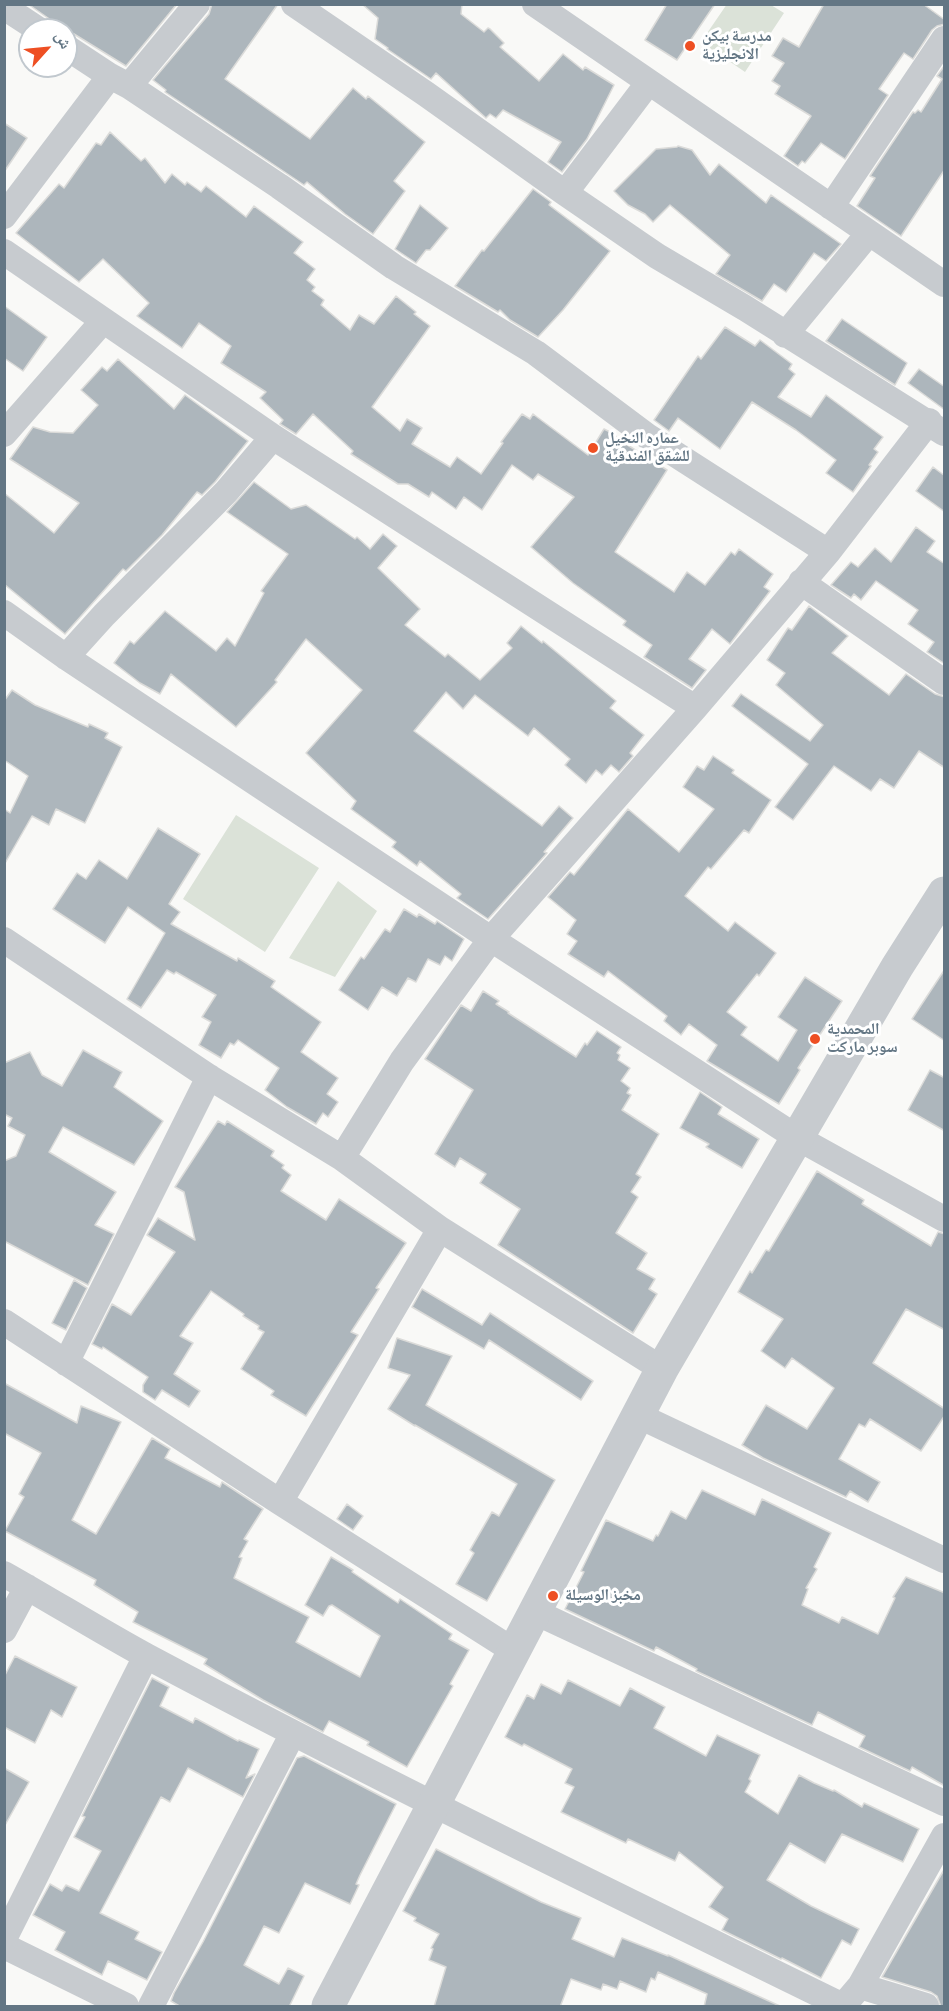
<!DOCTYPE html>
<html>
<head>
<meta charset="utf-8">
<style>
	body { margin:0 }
	#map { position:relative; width:949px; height:2011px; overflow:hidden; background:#f9f9f7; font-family:"Sofia Sans Condensed","Noto Naskh Arabic",sans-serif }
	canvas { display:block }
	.frame { position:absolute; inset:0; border:6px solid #637684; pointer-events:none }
	.north { position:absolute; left:18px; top:18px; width:60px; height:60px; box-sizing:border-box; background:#fff; border:2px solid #c1c8ce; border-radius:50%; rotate:63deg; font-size:16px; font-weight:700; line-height:24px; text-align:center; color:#637684 }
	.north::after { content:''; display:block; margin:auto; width:21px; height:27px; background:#ee4f23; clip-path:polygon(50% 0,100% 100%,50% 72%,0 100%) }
</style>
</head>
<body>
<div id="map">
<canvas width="949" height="2011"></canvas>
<div class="frame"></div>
<div class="north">ش</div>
</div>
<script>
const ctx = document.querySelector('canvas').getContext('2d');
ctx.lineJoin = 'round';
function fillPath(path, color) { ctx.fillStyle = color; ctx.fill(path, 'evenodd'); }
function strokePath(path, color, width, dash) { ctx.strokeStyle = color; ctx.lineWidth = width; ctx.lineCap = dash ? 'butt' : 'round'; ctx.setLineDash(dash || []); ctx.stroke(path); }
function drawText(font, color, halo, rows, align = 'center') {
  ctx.font = font + ' "Sofia Sans Condensed","Noto Naskh Arabic",sans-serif'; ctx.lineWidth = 6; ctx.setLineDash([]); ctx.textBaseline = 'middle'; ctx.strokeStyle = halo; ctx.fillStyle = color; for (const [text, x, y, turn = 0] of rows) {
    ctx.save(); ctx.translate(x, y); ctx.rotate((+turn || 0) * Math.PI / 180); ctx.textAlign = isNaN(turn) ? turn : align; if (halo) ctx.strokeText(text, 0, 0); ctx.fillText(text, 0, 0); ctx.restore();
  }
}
fillPath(new Path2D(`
	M727,4l44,1 13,8 -39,59 -44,-30z
	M236,815l83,53 -54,84 -82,-53z
	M338,881l39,30 -42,66 -46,-19z`), '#dbe2d8');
const building = new Path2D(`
	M28,4h149l-51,62 -52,-32 -8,-2v-2h-12l-2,-7 -4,-5z
	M212,4h66l-53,75 85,60 43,-51 13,11 2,-3 57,46 -31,39 11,10 -32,43 -28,-20 -38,-32 -3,3 -139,-93 1,-2 -13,-10 56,-66z
	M362,4h100l-1,10 23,18 4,-4 2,1 14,14 -4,4 39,34 24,-27 20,16 2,-3 29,18 -27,54 -25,33 -14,-10 13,-20 -58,-32 -7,8 -6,-4 -4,4 -50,-45 -5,6 -44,-30 1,-1 -13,-9 3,-21z
	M667,4h48l-38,56 -32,-20z
	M824,4h99l22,16v4l-8,2 -5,4 -19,29 -9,-6 -25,36 9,6 -43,64 -24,-16 -16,20 -3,-2 -4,5 -14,-10 27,-40 -36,-22 5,-8 -8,-5 12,-18 -12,-7 11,-18 16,9z
	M945,65v104l-44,67 -44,-30 18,-28 -5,-2 43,-64 2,1 3,-3 3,2 21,-33 -5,-3z
	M4,123l23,15 -23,34z
	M110,132l31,29 4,-3 20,25 7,-9 13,11 2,-3 14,10 5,-6 40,31 8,-11 49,36 -9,11 21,16 -8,11 8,7 -3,4 12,9 -3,5 29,25 9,-15 15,9 22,-28 20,16 -2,2 16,12 -58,81 28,24 7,-12 15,9 -10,16 38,23 7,-10 24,17 22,-31 -2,-1 21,-28 8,5 3,-5 55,41 16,-26 10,5 4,5 49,31 -52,82 59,40 13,-20 18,13 26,-33 4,3 4,-6 34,25 -9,13 6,4 -40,53 -18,-15 -23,30 17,11 -14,18 -48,-31 8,-12 -29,-20 3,-4 -53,-38 -42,-36 43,-50 -36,-23 -5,6 -21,-15 -30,45 -18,-13 -8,12 -24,-17 -3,5 -21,-13h-10l-47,-30 2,-3 -40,-37 -17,20 -16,-10 3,-4 -23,-22 6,-6 -45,-29 10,-17 -32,-23 -17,25 -45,-32 12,-13 -46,-44 -24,23 -63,-49 43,-49 5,4 32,-45 5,2z
	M678,146l14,4 18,25 9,-11 47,39 5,-8 70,49 -15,17 -12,-8 -28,39 -12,-8 -12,17 -46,-27 14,-19 -60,-50 -17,17 -8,-8 -17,-9 -14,-14 42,-42 21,-2z
	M533,189l18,13 -2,3 61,46 -47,59 -25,27 -28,-17 -10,-10 -2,2 -43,-26 27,-36 2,1z
	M420,205l28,23 -18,22h-4l-10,13 -21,-14z
	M4,306l43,31 -24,34 -19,-13z
	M842,319l65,44 -12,22 -69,-44z
	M725,327l30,19 5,-6 32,24 -3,5 6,5 -17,23 33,20 15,-22 57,42 -9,12 4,3 -9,13 2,1 -18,26 -27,-19 10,-13 -40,-30 -44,-28 -32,47 -42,-31 -9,13 -15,-11 44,-64 3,3z
	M118,359l56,50 11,-14 63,46 -33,41 -13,13 -5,-3 -35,43 -36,36 -3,-2 -58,65 -61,-50v-91l50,40 25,-30 -69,-44 23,-32 17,5 23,1 25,-28 -17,-15 21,-23 5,4z
	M919,369l26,18v23l-37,-27z
	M933,467l12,9v36l-29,-21z
	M254,482l37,27 15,-4 49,34 2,-2 13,12 13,-15 14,12 -19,22 42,41 -15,16 40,32 3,-3 32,26 32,-32 -5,-5 14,-17 21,17 1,-2 73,60 -6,7 34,27 -14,18 3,3 -14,16 -8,-7 -9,10 -6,-5 -10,13 -21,-18 5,-6 -36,-31 -6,8 -53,-41 -12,14 -17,-17 -32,39 128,95 17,-20 14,12 -29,34 3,1 -59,66 -31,-21 4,-4 -41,-33 -3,5 -25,-19 4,-5 -45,-33 5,-8 -50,-48 56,-63 -56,-51 -31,41 2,2 -41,45 -65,-53 -11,20 -20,-11 -26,-20 16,-22 4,3 31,-33 51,40 11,-13 8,8 29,-53 -3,-2 27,-37 -61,-42z
	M916,527l19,14 -8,11 18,12v100l-18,-12 7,-10 -26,-18 10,-14 -42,-29 -15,19 -7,-6 -3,4 -20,-13 20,-23 7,5 17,-19 16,14z
	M809,606l39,30 -16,17 57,42 17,-21 29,20 10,3v71l-26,-17 -25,37 -14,-9 -9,12 -37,-25 -41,54 -18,-13 33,-43 -76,-58 9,-12 69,47 13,-16 -47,-40 9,-12 -18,-13 21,-32 4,2z
	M12,690l23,15 53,22 1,-3 19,9 -3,5 17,9 -37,76 -29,-14 -7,16 -17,-9 -28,49v-56l6,4 18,-37 -24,-16v-59z
	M713,756l21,14 -2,3 39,27 -22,33 -5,-3 -33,39 -3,-2 -23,29 43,35 7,-9 41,31 -17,23 -2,-2 -30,38 20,15 -6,8 37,26 19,-31 -19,-13 27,-40 37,24 -44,67 2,2 -21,34 -72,-43 10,-16 -28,-21 -8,11 -17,-14 3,-5 -59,-45 -4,6 -36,-23 9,-13 -10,-7 9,-14 -28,-23 22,-25 4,3 54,-66 51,43 35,-43 -31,-22 14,-21 7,4z
	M158,828l42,26 -31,50 11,8 -9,12 66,37 1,-3 37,23 -4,6 50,35 -20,30 37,26 -11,16 11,8 -10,15 -5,-4 -7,11 -29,-17 -22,-17 14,-22 -41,-28 -4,5 -4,-2 -9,15 -22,-13 12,-23 -9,-5 14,-22 -40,-23 -2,2 -7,-4 -26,38 -14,-9 38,-66 -37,-26 -23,36 -52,-34 24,-36 9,6 13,-19 28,19z
	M404,909l13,8 2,-3 16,10 2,-3 27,18 -12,22 -7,-5 -5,9 -12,-6 -12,23 -8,-4 -11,18 -15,-9 -14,23 -29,-20 22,-33 3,2 21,-30 5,3z
	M945,969v72l-33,-22z
	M483,991l16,10 -3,3 13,8 -1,1 68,44 9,-14 2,2 10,-14 24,16 -4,6 3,2 -2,5 12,8 -9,13 9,7 -3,5 4,2 -9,15 37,24 -23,40 5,3 -10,15 7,5 -22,36 31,20 -10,16 18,10 -6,10 8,5 -24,39 -135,-88 22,-36 -40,-26 6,-9 -26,-16 -5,9 -20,-13 38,-64 -48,-31 36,-54 10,6z
	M83,1050l39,22 -8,15 49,34 -29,44 -71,-38 -14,25 67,40 -21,33 19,9 -26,51 -84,-44v-80l12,-5 9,-21 -17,-9 4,-8 -8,-4v-51l26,-11 12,23 20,11z
	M930,1070l15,8v53l-37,-21z
	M700,1092l22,15 -4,7 41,25 -17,29 -36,-21 3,-3 -29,-16z
	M218,1121l7,4 2,-4 47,30 -3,5 13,9 -2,3 9,7 -10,16 45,29 13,-21 67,44 -30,45 3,1 -28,43 7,3 -52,81 -35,-21 3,-4 -33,-22 23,-37 -6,-3 1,-3 -16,-10 1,-2 -33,-23 -31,45 13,7 -19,31 26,17 -11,16 -27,-17 -7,10 -12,-8v-7l5,-8 -45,-30 -1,2 -10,-5 20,-40 19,11 44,-63 -28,-17 11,-17 37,22 -11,-48 -9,-5z
	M817,1171l47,29 -2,4 69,42 7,-14 7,2v96l-39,-21 -33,54 72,46v6l-24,36 -51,-32 -5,8 -6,-3 -20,35 41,23 -12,20 -18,-11 -4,6 -83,-39 -21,-13 24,-40 41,24 27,-41 -42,-30 -7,10 -24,-17 22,-32 -45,-27 12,-21 2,2 14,-23 3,1z
	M74,1280l13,8 -21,42 -14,-7z
	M422,1289l60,36 8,-12 103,68 -12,19 -92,-60 -5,9 -72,-42z
	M397,1338l55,18 -26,49 129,75 -68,121 -31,-17 18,-31 -4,-3 22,-38 7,4 18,-32 -102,-59v1l-27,-17 22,-34 -22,-7z
	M4,1383l73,40 4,-17 40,16 -49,98 24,14 56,-96 18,11 -5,9 55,29 2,-5 41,27 -19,30 4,2 -9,16 3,1 -8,20 75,39 -13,25 64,35 20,-41 -48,-31 -3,1 -6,10 -18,-11 26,-48 22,13 -1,2 46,31 2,-4 52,35 -3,5 20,11 -19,34 3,2 -46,81 -40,-22 2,-3 -40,-21 -6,11 -60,-32 -59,-36 3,-5 -74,-37 5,-10 -44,-27 2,-5 -91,-49 19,-34 -5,-3 22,-41 -37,-20z
	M702,1490l53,25 7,-16 69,34 -17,34 3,2 -11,19 2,1 -6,16 37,18 3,-6 36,17 17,-36 -2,-1 13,-20 39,16v193l-33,-19 -2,4 -51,-24 6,-11 -47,-24 -6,13 -116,-54 1,-2 -41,-22 -2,4 -89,-42 19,-37 -3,-1 25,-51 47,21 3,-6 2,1 13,-25 15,8z
	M347,1504l16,12 -10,14 -16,-11z
	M15,1656l62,31 -15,30 -11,-7 -16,33 -31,-16v-50z
	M152,1678l17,9 -9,19 33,17 2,-5 43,23 1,-1 20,9 -13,29 9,-4 -12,23 -55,-29 -18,34 -9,-5 -61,116 39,19 -4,7 27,13 -15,28 -39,-19 -6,14 -47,-25 10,-18 -32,-17 17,-31 12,7 4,-6 13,6 22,-40 -27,-14 11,-20 -3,-1z
	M568,1680l52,26 10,-18 35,19 -11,21 52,28 11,-21 43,20 -11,24 2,2 -6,11 33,22 21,-39 15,8 19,8 1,-1 28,17 2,-4 55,26 -16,33 -61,-28 -17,29 -35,-20 -23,37 44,26 48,23 -8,16 -9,-5 -21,38 -39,-20 -1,1 -59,-29 6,-11 -19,-12 14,-20 -44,-35 -4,9 -47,-22 -2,4 -65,-31 13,-25 -9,-4 7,-14 -48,-25 -2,2 -17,-9 22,-42 7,4 7,-15 20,10z
	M304,1756l92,48 -36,71 -4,9 3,1 -9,19 -45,-21 -26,50 -15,-7 -20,39 35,19 9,-16 16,8 -15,31h-108l-10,-6 3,-8 29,-51 94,-184z
	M4,1768l25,14 -25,45z
	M436,1849l105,53 40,16 -9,21 42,18 8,-19 46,18v-1l114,52h-78l3,-13 -49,-22 -3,8 -4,-2 -5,14 -26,-11 -3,8 -14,-5 -2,6 -30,-11 -11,28h-126l12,-40 -17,-7 4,-11 -2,-1 8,-14 -25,-13 2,-3 -13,-7z
	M945,1868v139h-4l-4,-11 -6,-4 -49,-15z`);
fillPath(building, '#adb6bc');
strokePath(building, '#dbdbd9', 1.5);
strokePath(new Path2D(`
	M294,4l132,90 139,99 92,63 88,52 199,125
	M535,4l409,280
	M4,7l35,23
	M66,47l44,29 19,10 150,100 115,81 142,86 111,83 181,116
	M129,86l68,-82
	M565,193l84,-111
	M831,207l113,-168
	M4,216l106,-140
	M4,252l269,185 422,271
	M785,335l84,-102
	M4,434l99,-113
	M801,582l143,100
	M4,613l62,44 425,282 305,198 148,82
	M66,657l38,-42 122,-123 47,-55
	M4,940l205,137 133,81 98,71 222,140
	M342,1158l60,-97 89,-122 204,-231 133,-156 101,-131
	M4,1322l276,180 234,149
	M66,1363l143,-286
	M637,1415l307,145
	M280,1502l160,-273
	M4,1574c48,27 96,57 144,83 229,122 462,235 695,349
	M535,1612l409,191
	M4,1630l23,-43
	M4,1939l142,-283
	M4,1946l122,60
	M860,1986l66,20
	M151,2006l142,-273
	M843,2006l17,-20 84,-150`), '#c7cbcf', 26);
strokePath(new Path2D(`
	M328,2006l334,-637 235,-402 47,-74`), '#c7cbcf', 33);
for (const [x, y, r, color] of [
	[690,46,6,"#ee4f23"],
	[593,448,6,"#ee4f23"],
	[815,1039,6,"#ee4f23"],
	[553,1596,6,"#ee4f23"]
]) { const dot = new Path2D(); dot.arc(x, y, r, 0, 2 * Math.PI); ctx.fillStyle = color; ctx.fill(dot); strokePath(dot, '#fff', 2); }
drawText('bold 16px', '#637684', '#fff', [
	["مدرسة بيكن",702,37],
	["الانجليزية",702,55],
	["عماره النخيل",605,439],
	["للشقق الفندقية",605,457],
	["المحمدية",827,1030],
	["سوبر ماركت",827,1048],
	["مخبز الوسيلة",565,1596]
], 'left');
</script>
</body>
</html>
